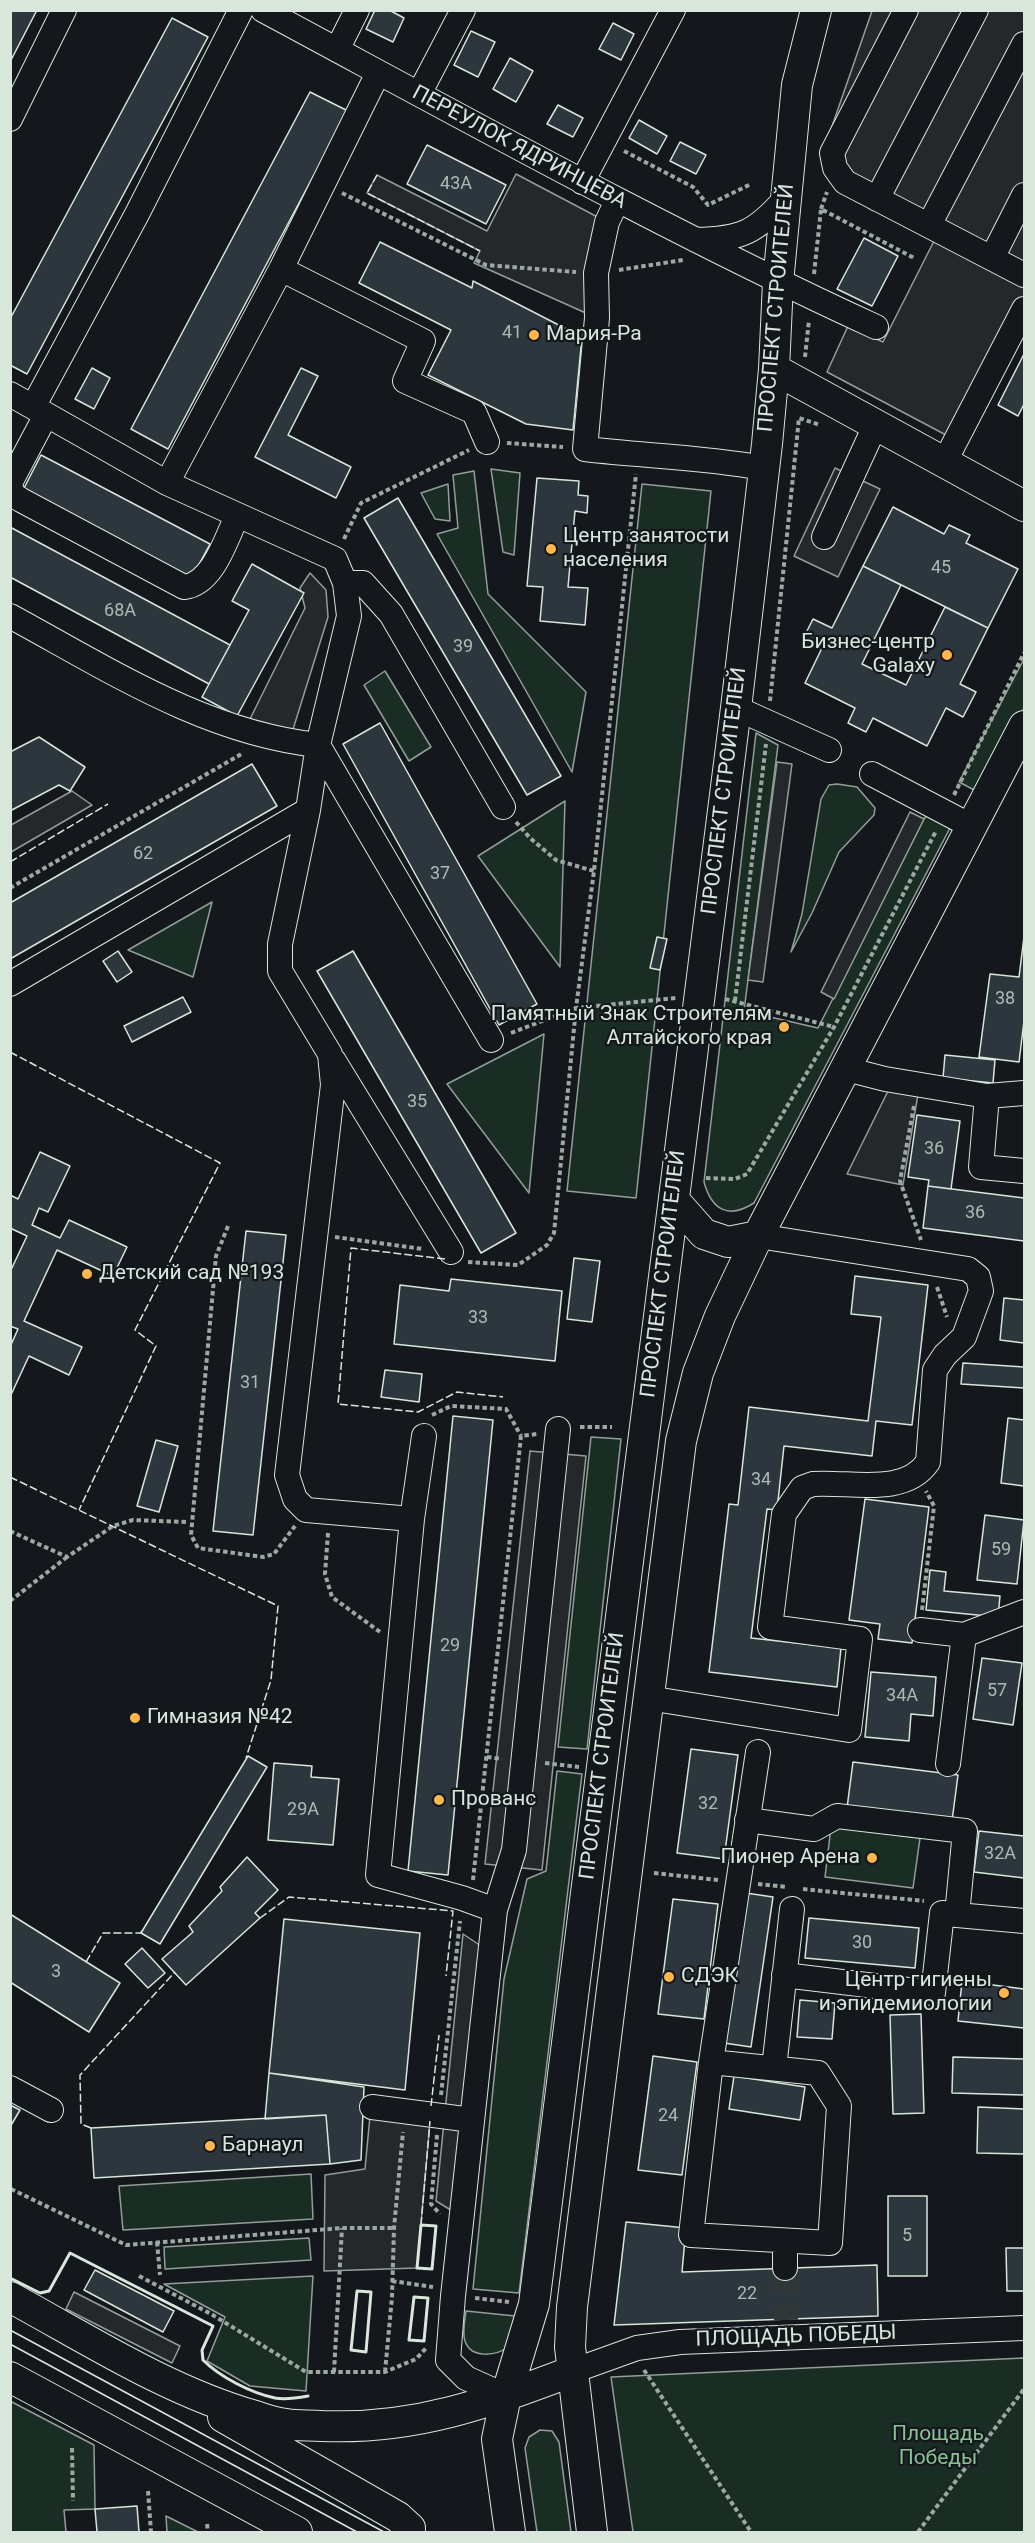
<!DOCTYPE html>
<html>
<head>
<meta charset="utf-8">
<style>
	body { margin:0 }
	#map { position:relative; width:1035px; height:2543px; overflow:hidden; background:#14181c; font-family:Roboto,sans-serif }
	canvas { display:block }
	.frame { position:absolute; inset:0; border:12px solid #d8e6dc; pointer-events:none }
</style>
</head>
<body>
<div id="map">
<canvas width="1035" height="2543"></canvas>
<div class="frame"></div>
</div>
<script>
const ctx = document.querySelector('canvas').getContext('2d');
ctx.lineJoin = 'round';
function fillPath(path, color) { ctx.fillStyle = color; ctx.fill(path, 'evenodd'); }
function strokePath(path, color, width, dash) { ctx.strokeStyle = color; ctx.lineWidth = width; ctx.lineCap = dash ? 'butt' : 'round'; ctx.setLineDash(dash || []); ctx.stroke(path); }
function drawText(font, color, halo, rows, align = 'center') {
  ctx.font = font + ' Roboto,sans-serif'; ctx.lineWidth = 4.5; ctx.setLineDash([]); ctx.textBaseline = 'middle'; ctx.strokeStyle = halo; ctx.fillStyle = color; for (const [text, x, y, turn = 0] of rows) {
    ctx.save(); ctx.translate(x, y); ctx.rotate((+turn || 0) * Math.PI / 180); ctx.textAlign = isNaN(turn) ? turn : align; if (halo) ctx.strokeText(text, 0, 0); ctx.fillText(text, 0, 0); ctx.restore();
  }
}
const green = new Path2D(`
	M491,469l29,4 -6,82 -11,-3z
	M474,471l14,123 98,98 -14,80 -135,-238 21,-6 -5,-53z
	M448,484l2,37 -15,-2 -14,-26z
	M642,484l69,7 -75,707 -69,-7z
	M1024,659v49l-44,85 -21,-11z
	M385,671l46,76 -22,14 -45,-76z
	M756,733l22,12 -34,266 74,17 106,-209 2,-3 24,12 -196,375c-25,16 -42,8 -50,-21z
	M837,784l20,3 18,21 -1,7 -35,37 -27,61 -21,39 11,-38 19,-115 8,-14z
	M565,801l-5,166 -82,-111z
	M212,902l-19,75 -65,-27z
	M544,1034l-15,159 -82,-109z
	M591,1437l30,2 -34,310 -29,-2z
	M557,1771l25,3 -63,519 -46,-4 31,-310 23,-100 19,-8z
	M831,1827l89,11 -7,50 -88,-11z
	M311,2174l2,45 -190,11 -4,-44z
	M309,2238l2,22 -146,9 -1,-22z
	M313,2276l-7,115 -56,-5 -43,-25 18,-44 -61,-33z
	M466,2311l49,5 -7,31c-12,9 -37,12 -43,-6 -3,-8 0,-22 1,-30z
	M1024,2358v174h-391l-22,-155z
	M10,2401l84,44 1,64 -31,1 2,22h-55z
	M540,2430l12,1 7,11 12,90h-34l-12,-84 4,-11z
	M166,2516l32,16h-31z`);
fillPath(green, '#1a2d24');
strokePath(green, '#939e99', 1.5);
const parking = new Path2D(`
	M872,11h152v252l-203,-105z
	M516,174l91,48 -10,96 -123,-55 6,-12 -113,-58 10,-18 110,56z
	M935,239l89,47v10l-78,139 -119,-63 21,-46 35,16z
	M835,468l45,21 -42,88 -44,-21z
	M310,573l16,17 2,27 -38,122 -41,-18 56,-113 -5,-20z
	M777,762l15,2 -29,218 -15,-2z
	M72,791l20,14 -81,47v-27z
	M910,812l14,7 -90,180 -13,-7z
	M890,1087l28,7 -15,91 -56,-11z
	M530,1451l56,5 -44,414 -57,-6z
	M463,1934l18,12 -27,266 -18,-11z
	M370,2116l60,6 -13,146 -93,3 1,-96 40,-6z
	M74,2292l106,54 -8,17 -106,-54z`);
fillPath(parking, '#24282b');
strokePath(parking, '#939e99', 1.5);
const building = new Path2D(`
	M10,10h27l-27,52z
	M375,10h14l15,8 -11,24 -27,-13z
	M172,18l36,19 -181,337 -17,-9v-46z
	M613,23l21,11 -13,26 -22,-11z
	M471,31l24,11 -17,35 -24,-12z
	M510,58l23,13 -17,31 -23,-13z
	M310,92l38,19 -180,338 -37,-20z
	M558,105l25,13 -10,19 -26,-13z
	M639,120l28,16 -10,18 -28,-16z
	M680,142l26,13 -10,19 -26,-13z
	M427,145l79,40 -20,39 -79,-40z
	M864,238l34,18 -26,50 -35,-17z
	M380,242l92,46 1,-7 109,56 -9,93 -47,-6 -98,-49 23,-45 -92,-47z
	M1024,354v50l-6,12 -20,-11z
	M92,368l18,10 -16,31 -19,-10z
	M301,368l17,8 -30,59 63,32 -15,31 -81,-41z
	M41,455l169,89 -21,39 -168,-89z
	M537,478l42,3 -1,14 10,1 -1,17 -12,-2 -7,76 20,1 -3,37 -45,-4 3,-34 -16,-1z
	M398,498l163,278 -34,19 -163,-277z
	M893,507l51,27 5,-9 21,10 -4,8 52,26 -30,59 -125,-62z
	M10,527l220,118 -21,39 -199,-107z
	M252,564l52,29 -67,123 -35,-19 47,-87 -17,-9z
	M863,566l38,19 -39,79 44,21 39,-78 43,21 -28,56 16,8 -13,25 -17,-9 -19,38 -54,-28 -7,14 -18,-9 7,-15 -50,-25 18,-37 -19,-9 9,-18 19,9z
	M380,723l157,281 -38,21 -156,-281z
	M39,737l46,30 -15,24 -11,-6 -49,26v-59z
	M252,764l25,42 -267,153v-56z
	M657,937l10,2 -7,31 -10,-2z
	M1024,937v84l-5,41 -40,-5 11,-83 29,3z
	M118,951l14,21 -15,10 -14,-21z
	M353,951l163,282 -35,20 -164,-282z
	M183,997l8,15 -59,30 -8,-16z
	M945,1055l50,5 -2,23 -50,-5z
	M917,1115l43,6 -9,68 -23,-3 1,-6 -21,-3z
	M40,1152l30,14 -22,46 -9,-4 -7,17 28,13 9,-18 58,27 -14,29 -56,-26 -33,71 58,26 -13,28 -40,-19 -19,41v-50l8,-18 -8,-3v-54l17,-36 -17,-8v-33l8,4z
	M928,1186l96,12v43l-101,-13z
	M246,1231l40,4 -33,300 -40,-4z
	M574,1258l26,3 -8,61 -25,-3z
	M855,1276l73,9 -16,140 -36,-4 -4,35 -88,-10 -7,64 -10,-1 -16,129 90,10 -4,39 -128,-15 20,-168 9,1 11,-98 119,14 13,-104 -30,-3z
	M451,1279l111,12 -7,70 -161,-17 6,-59 49,6z
	M1004,1298l20,2v43l-24,-3z
	M963,1363l61,4v21l-63,-4z
	M385,1370l37,4 -3,28 -38,-5z
	M453,1416l40,4 -45,455 -40,-4z
	M1008,1418l16,2v66l-23,-3z
	M156,1440l22,6 -19,66 -22,-6z
	M865,1499l64,8 -17,136 -34,-4 2,-15 -31,-4z
	M985,1515l39,5 -7,64 -40,-4z
	M930,1570l16,2 -2,19 56,5 -2,21 -72,-7z
	M982,1658l40,5 -9,62 -40,-6z
	M871,1672l65,5 -3,39 -22,-2 -2,27 -44,-4z
	M691,1749l47,6 -14,104 -47,-6z
	M248,1756l19,11 -107,177 -19,-11z
	M853,1762l105,13 -6,46 -105,-13z
	M274,1763l38,3 -1,11 28,2 -6,66 -65,-5z
	M979,1831l45,5v42l-50,-6z
	M247,1857l31,33 -23,23 5,5 -74,67 -24,-26 31,-27 -4,-6 33,-35 -2,-4z
	M746,1893l27,4 -22,150 -27,-4z
	M673,1899l45,5 -14,115 -46,-5z
	M10,1914l110,69 -31,49 -79,-50z
	M809,1918l110,10 -4,40 -110,-10z
	M284,1919l136,14 -15,157 -136,-17z
	M142,1948l23,25 -17,15 -23,-24z
	M962,1981l62,8v39l-66,-7z
	M800,2000l35,3 -3,36 -35,-2z
	M921,2014l3,99 -31,1 -3,-99z
	M653,2056l44,6 -15,113 -44,-5z
	M953,2057l71,2v36l-72,-2z
	M269,2073l95,14 -3,73 -31,4 -4,-49 -61,4z
	M734,2076l71,11 -5,33 -71,-11z
	M10,2105l10,5 -10,17z
	M978,2107l46,2v45l-47,-1z
	M326,2115l4,49 -236,14 -3,-50z
	M888,2196h39v80h-39z
	M626,2222l60,6 -4,44 195,-7 1,51 -264,9z
	M1006,2248h18v43h-17z
	M95,2270l79,41 -11,21 -79,-42z
	M137,2506l2,26h-42l-2,-23z`);
fillPath(building, '#2c363c');
strokePath(building, '#d8e6dc', 1.5);
strokePath(new Path2D(`
	M785,2268l1,52`), '#313739', 24, [24, 12]);
const minor = new Path2D(`
	M263,10c203,109 404,221 613,317
	M906,10l-74,143 3,15 10,14 179,93
	M337,50l20,-40
	M419,94l44,-84
	M10,119l54,-109
	M582,182l91,-172
	M877,199l99,-189
	M617,201l-10,21 -11,51 1,45 -12,131c59,7 120,8 178,19
	M929,225l95,-181
	M696,240c45,-1 59,-7 89,-41
	M992,258l32,-63
	M281,269l142,72 -18,40 69,31 13,30
	M10,394l157,89 168,76 10,24 4,33 -31,129 -10,65 -28,134v27l50,83 3,31 -46,390 8,24 11,11 106,9
	M33,407l104,-193 104,-204
	M944,463l80,-154
	M10,483l36,-68
	M167,483l114,-214 97,-196
	M10,485l3,10 8,5 163,87c29,-3 42,-48 53,-71
	M824,537l51,-111
	M345,583h18l28,31 112,193
	M10,616c98,53 195,117 308,129l173,295
	M736,708l93,42
	M872,774l99,52
	M10,984l298,-174
	M334,1061l117,191
	M846,1069l39,10 102,17 37,-3
	M987,1096l-6,71 43,4
	M424,1436l-12,83 -34,356 84,23 33,12
	M920,1630l44,5 -16,129
	M964,1635l60,-23
	M648,1698l201,32 11,-91 -90,-12 14,-113 18,-26 11,-4c37,-3 91,13 115,-22l7,-92 10,-15 19,-18 17,-46 -3,-14 -10,-8 -210,-33
	M747,1820l67,9 23,-13 128,15 -8,84 67,6
	M784,1975l149,18 9,-80 15,2
	M711,2062l107,11 21,33 -9,137 -139,-8 20,-173 47,-310
	M774,2068l18,-159
	M10,2088l41,22
	M372,2107l100,13
	M785,2241v27
	M573,2371l64,-23 43,-6 344,-14
	M506,2396l-40,-18 -18,-18 5,-64 42,-386 19,-60 44,-421`);
const major = new Path2D(`
	M774,369l250,137
	M674,1200l30,34 24,8 30,-6
	M10,2297c79,43 158,94 245,119 10,3 20,7 31,8 11,2 24,1 36,2 93,4 166,-23 251,-55
	M10,2377l287,155
	M223,2417l175,100 12,11v4
	M510,2532l-13,-93 9,-43 28,-92 202,-1596 31,-264 7,-75 4,-87 19,-197 19,-75
	M592,2532l-22,-185 2,-40 109,-866 17,-68 22,-57 38,-80 266,-510`);
strokePath(minor, '#d8e6dc', 26);
strokePath(major, '#d8e6dc', 32);
strokePath(new Path2D(`
	M624,151l69,36 15,18 43,-21
	M342,193l144,72 90,7
	M821,209l6,-17
	M619,270l64,-10
	M814,274l7,-65 93,49
	M805,357l4,-37
	M507,443l56,4
	M344,539l17,-36 108,-53
	M770,701l29,-283 21,7
	M954,795l70,-142
	M516,822l14,16 26,22 38,11
	M10,888l233,-135
	M725,999l109,28
	M735,1001l31,-257
	M511,1033l65,-25 100,-10
	M914,1106l-14,75 21,59
	M706,1178l29,1 12,-5 87,-147 102,-196
	M228,1226l-12,30 -25,279 7,13 65,9 11,-3 21,-28
	M335,1237l88,12
	M468,1262l50,3 29,-20 7,-12 22,-225 18,-137 42,-397
	M937,1287l10,30
	M432,1415l19,-9 55,3 15,27
	M580,1427h32
	M10,1531l57,26 46,-31 20,-6 54,2
	M328,1533l-3,41 7,23 48,35
	M10,1601l57,-44
	M922,1610l12,-104 -8,-15
	M487,1757l15,2
	M545,1763l34,4
	M654,1873l64,7
	M473,1880l48,-444 16,-2
	M758,1884l29,3
	M803,1889l121,12
	M441,2095l19,-174
	M437,2135l-6,69 9,10
	M11,2189l115,56 216,-17h52
	M157,2242l3,33
	M139,2276l72,38 95,58h79l31,-13 11,-12
	M392,2281l41,6
	M475,2298l34,4
	M644,2370l107,162
	M334,2372l8,-144
	M385,2372l7,-75 2,-69 9,-96
	M72,2448l1,53
	M148,2491l3,41
	M207,2524l1,8
	M918,2532l106,-143`), '#9da8a2', 4, [4.5, 3]);
strokePath(minor, '#14181c', 24);
strokePath(major, '#14181c', 30);
strokePath(new Path2D(`
	M10,2330l374,202
	M10,2344l347,188`), '#d8e6dc', 1.5);
strokePath(new Path2D(`
	M377,175l-10,18 113,58
	M10,862l98,-58
	M10,1052l210,111 -85,167 21,16 -77,164
	M445,1259l-94,-11 -13,156 80,8 39,-20 46,5
	M10,1477l268,129 -7,74 -25,78
	M260,1918l29,-21 164,14 -7,65
	M86,1962l17,-29h38l1,-3
	M431,2106l8,-71
	M91,2128l-10,-4 -1,-49 95,-103
	M421,2225l9,-104`), '#d8e6dc', 1.5, [8, 3]);
strokePath(new Path2D(`
	M421,2225l15,1 -4,43 -15,-1z
	M10,2278l30,15 9,-2 21,-38 143,73 -11,24 1,10c17,17 48,33 72,38 11,2 22,0 33,-2
	M357,2291l14,1 -5,60 -15,-2z
	M414,2297l14,1 -4,43 -15,-1z`), '#d8e6dc', 3);
for (const [x, y, r, color] of [
	[534,335,6,"#ffb74d"],
	[551,549,6,"#ffb74d"],
	[947,655,6,"#ffb74d"],
	[784,1027,6,"#ffb74d"],
	[87,1274,6,"#ffb74d"],
	[135,1718,6,"#ffb74d"],
	[439,1800,6,"#ffb74d"],
	[872,1858,6,"#ffb74d"],
	[669,1977,6,"#ffb74d"],
	[1004,1993,6,"#ffb74d"],
	[210,2146,6,"#ffb74d"]
]) { const dot = new Path2D(); dot.arc(x, y, r, 0, 2 * Math.PI); ctx.fillStyle = color; ctx.fill(dot); strokePath(dot, '#14181c', 2); }
drawText('18px', '#adbab4', null, [
	["43А",456,184],
	["41",512,333],
	["45",941,568],
	["68А",120,611],
	["39",463,647],
	["62",143,854],
	["37",440,874],
	["38",1005,999],
	["35",417,1102],
	["36",934,1149],
	["36",975,1213],
	["33",478,1318],
	["31",250,1383],
	["34",761,1480],
	["59",1001,1550],
	["29",450,1646],
	["57",997,1691],
	["34А",902,1696],
	["32",708,1804],
	["29А",303,1810],
	["32А",1000,1854],
	["30",862,1943],
	["3",56,1972],
	["24",668,2116],
	["5",907,2236],
	["22",747,2294]
]);
drawText('21px', '#d8e6dc', '#14181c', [
	["ПЕРЕУЛОК ЯДРИНЦЕВА",519,148,28],
	["ПРОСПЕКТ СТРОИТЕЛЕЙ",777,308,-85],
	["ПРОСПЕКТ СТРОИТЕЛЕЙ",725,791,-83],
	["ПРОСПЕКТ СТРОИТЕЛЕЙ",664,1274,-83],
	["ПРОСПЕКТ СТРОИТЕЛЕЙ",603,1756,-83],
	["ПЛОЩАДЬ ПОБЕДЫ",796,2337,-2]
]);
drawText('21px', '#d8e6dc', '#14181c', [
	["Мария-Ра",546,335],
	["Центр занятости",563,537],
	["населения",563,561],
	["Бизнес-центр",935,643,"right"],
	["Galaxy",935,667,"right"],
	["Памятный Знак Строителям",772,1015,"right"],
	["Алтайского края",772,1039,"right"],
	["Детский сад №193",99,1274],
	["Гимназия №42",147,1718],
	["Прованс",451,1800],
	["Пионер Арена",860,1858,"right"],
	["СДЭК",681,1977],
	["Центр гигиены",992,1981,"right"],
	["и эпидемиологии",992,2005,"right"],
	["Барнаул",222,2146]
], 'left');
drawText('21px', '#8ac095', '#14181c', [
	["Площадь",938,2435],
	["Победы",938,2459]
]);
</script>
</body>
</html>
